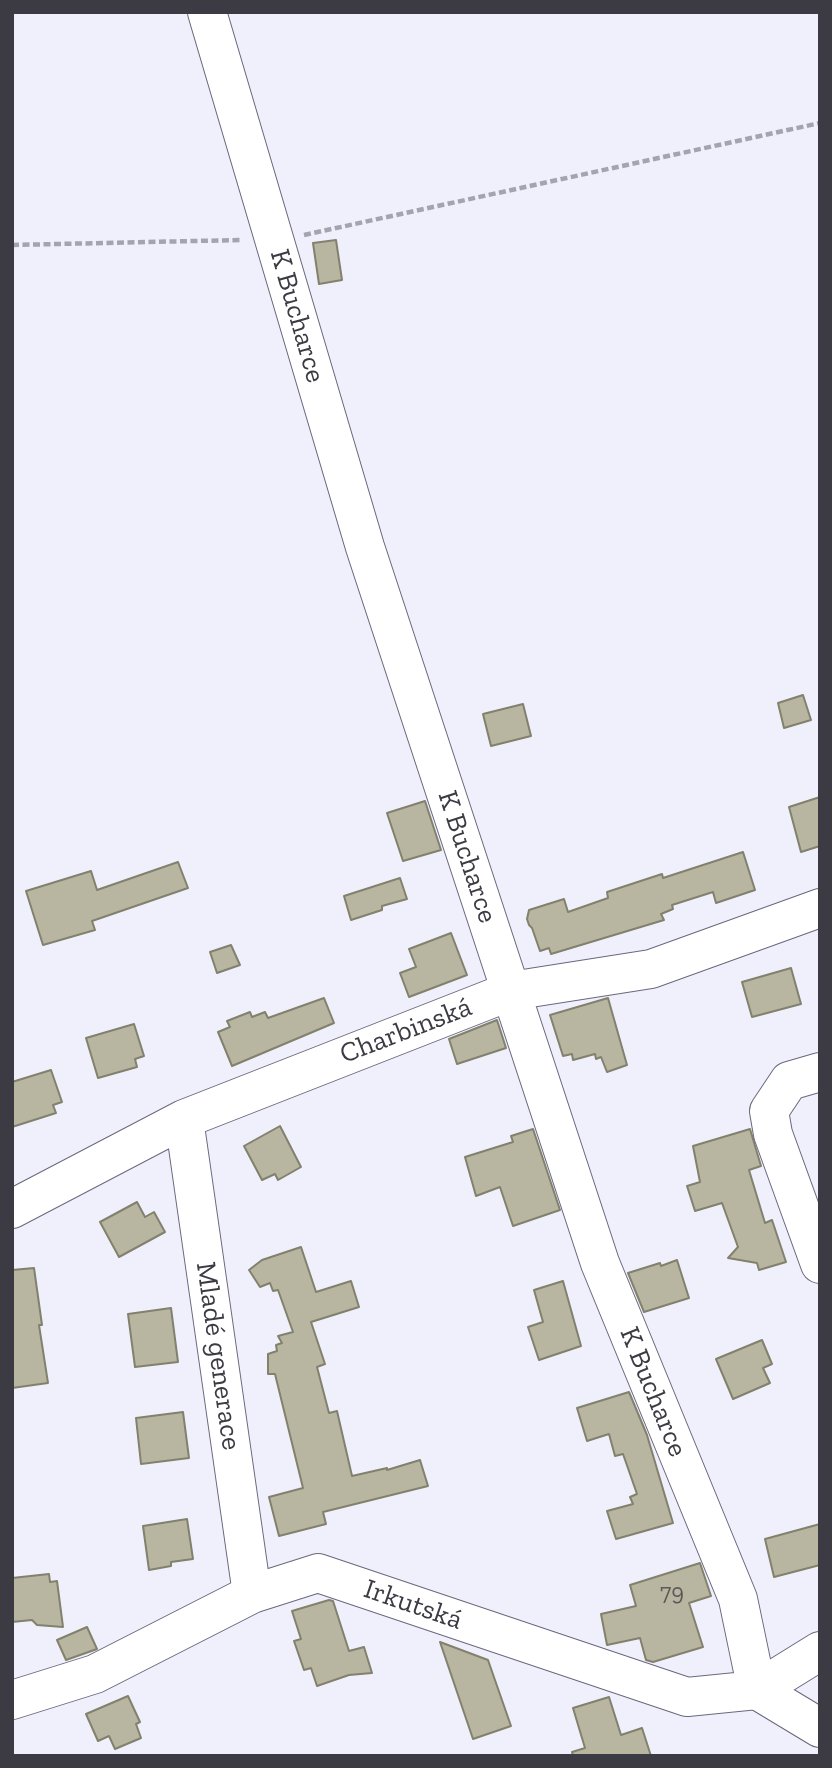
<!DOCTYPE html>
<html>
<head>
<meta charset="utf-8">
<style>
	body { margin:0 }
	#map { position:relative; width:832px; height:1768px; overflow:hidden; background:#f0f0fd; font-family:"Zilla Slab",serif }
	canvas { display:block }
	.frame { position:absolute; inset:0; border:14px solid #3c3b44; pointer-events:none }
</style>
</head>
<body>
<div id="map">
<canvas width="832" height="1768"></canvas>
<div class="frame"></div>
</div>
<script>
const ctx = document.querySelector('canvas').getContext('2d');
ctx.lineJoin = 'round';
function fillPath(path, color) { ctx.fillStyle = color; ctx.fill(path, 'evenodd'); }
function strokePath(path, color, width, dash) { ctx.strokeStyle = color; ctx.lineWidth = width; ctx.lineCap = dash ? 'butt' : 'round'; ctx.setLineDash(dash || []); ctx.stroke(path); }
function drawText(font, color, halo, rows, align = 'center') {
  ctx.font = font + ' "Zilla Slab",serif'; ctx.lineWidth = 6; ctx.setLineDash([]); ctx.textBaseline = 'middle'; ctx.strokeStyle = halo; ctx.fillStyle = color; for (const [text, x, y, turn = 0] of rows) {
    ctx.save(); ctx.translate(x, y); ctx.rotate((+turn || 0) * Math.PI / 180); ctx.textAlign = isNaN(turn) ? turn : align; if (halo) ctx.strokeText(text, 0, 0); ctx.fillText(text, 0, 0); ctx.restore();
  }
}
const building = new Path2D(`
	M336,240l6,40 -23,4 -6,-41z
	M803,695l8,25 -27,8 -6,-25z
	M523,704l8,32 -40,10 -8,-32z
	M820,797v49l-19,6 -12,-45z
	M425,801l16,49 -38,11 -16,-48z
	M743,852l12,38 -39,13 -3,-11 -41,13 1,4 -12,5 3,6 -113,34 -2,-6 -9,3 -8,-23 -3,-3 -2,-6 2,-9 35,-11 4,13 40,-14 -1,-6 55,-18 1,4z
	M178,862l10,26 -96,33 3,9 -52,15 -17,-54 65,-20 6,19z
	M400,878l7,21 -25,7v4l-31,10 -7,-24z
	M451,933l16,42 -58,22 -9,-24 16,-6 -7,-18z
	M231,945l9,20 -23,8 -7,-21z
	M791,968l10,36 -49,13 -10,-35z
	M324,998l10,25 -102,43 -14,-34 12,-5 -3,-6 23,-9 2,5 13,-5 3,6z
	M608,998l19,67 -20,7 -6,-15 -5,2 -1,-5 -22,6 -1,-6 -9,2 -13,-41z
	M497,1020l9,28 -49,16 -8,-25z
	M134,1024l10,32 -9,3 2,8 -39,11 -12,-40z
	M51,1070l11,32 -9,3 3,8 -44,14v-45z
	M280,1126l21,41 -23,13 -3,-6 -13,6 -18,-34z
	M533,1129l27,81 -47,16 -13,-39 -24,9 -11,-39 48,-15 -2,-6z
	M750,1129l11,37 -12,4 16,53 7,-3 14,42 -27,8 -2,-7 -29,-5 10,-11 -16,-44 -27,8 -8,-25 13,-4 -7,-36z
	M137,1202l8,15 9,-5 11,20 -46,25 -19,-35z
	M301,1247l15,45 35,-11 8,26 -48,15 14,42 -8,3 12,46 8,-2 15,65 35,-8v2l33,-10 8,26 -105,26 3,12 -47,12 -10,-39 34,-9 -28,-114h-7v-20l9,-3 -1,-6 6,-2 -4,-7 15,-4 -15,-42 -5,1 -3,-8 -10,4 -11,-17 13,-10z
	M677,1260l12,38 -45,14 -16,-39 32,-10 1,3z
	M34,1268l8,57h-3l9,58 -36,5v-118z
	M563,1281l18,65 -42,14 -11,-33 15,-5 -9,-32z
	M171,1308l7,54 -43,5 -7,-53z
	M762,1340l10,24 -9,4 7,15 -37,16 -17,-40z
	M629,1392l18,43 26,88 -57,16 -9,-28 26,-7 -3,-7 7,-3 -14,-40 -8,2 -6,-22 -22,7 -10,-33z
	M183,1412l6,46 -48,6 -5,-46z
	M187,1519l6,40 -22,3v4l-22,4 -6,-44z
	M820,1524v41l-46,12 -9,-38z
	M700,1563l11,33 -22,7 14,44 -50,15 -7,-2 -6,-22 -33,7 -6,-31 35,-8 -6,-21z
	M49,1574l1,8 7,-1 6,46 -26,-2 -5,-5 -20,2v-44z
	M329,1600l4,1 16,50 15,-4 8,26 -23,2 -32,11 -6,-18 -7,2 -10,-29 7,-2 -9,-28z
	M87,1627l10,22 -31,11 -9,-20z
	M440,1642l48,18 23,66 -38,13z
	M128,1696l12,26 -4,2 5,14 -26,11 -6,-13 -11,5 -12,-27z
	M609,1697l12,38 21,-7 9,28h-78l-1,-4 13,-4 -12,-40z`);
fillPath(building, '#b8b6a1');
strokePath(building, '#82816d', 2);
const minor = new Path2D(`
	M207,12l158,535 235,716 138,336 19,91
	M820,1072l-31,9 -20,30 4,23 47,130
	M184,1119l68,475
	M12,1209l172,-90 327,-128 140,-22 169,-61
	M757,1690l63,38
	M12,1700l83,-26 157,-80 66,-21 369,124 70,-7 63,-39`);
strokePath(minor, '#6a687c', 40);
strokePath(new Path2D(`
	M304,235l516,-112
	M12,245l228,-5`), '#a4a4af', 4.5, [7, 3.5]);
strokePath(minor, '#fff', 38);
drawText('24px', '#5b5a5b', null, [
	["79",672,1593]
]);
drawText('28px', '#3c3b44', '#fff', [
	["K Bucharce",297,316,74],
	["K Bucharce",467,857,72],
	["Charbinská",406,1031,-21],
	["Mladé generace",218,1356,82],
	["K Bucharce",653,1392,68],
	["Irkutská",413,1605,19]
]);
</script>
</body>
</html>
